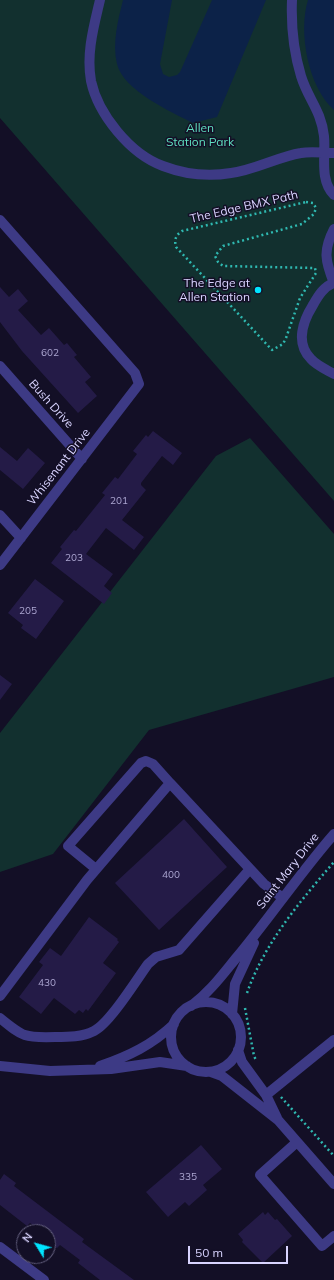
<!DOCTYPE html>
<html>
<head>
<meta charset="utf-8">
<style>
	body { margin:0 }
	#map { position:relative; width:334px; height:1280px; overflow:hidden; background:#130f26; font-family:Mulish,sans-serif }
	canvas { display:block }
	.north { position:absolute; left:16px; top:1224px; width:40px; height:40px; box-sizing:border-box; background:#130f26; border:1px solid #625e7d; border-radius:50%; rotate:307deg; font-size:11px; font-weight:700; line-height:16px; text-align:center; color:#d9d4ff }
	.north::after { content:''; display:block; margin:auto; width:14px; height:18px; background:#00e5ff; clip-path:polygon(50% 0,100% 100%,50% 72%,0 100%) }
	.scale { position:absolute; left:188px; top:1246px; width:100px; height:18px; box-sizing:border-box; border:2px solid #d9d4ff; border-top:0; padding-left:5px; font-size:12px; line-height:14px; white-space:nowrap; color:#d9d4ff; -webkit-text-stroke:3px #130f26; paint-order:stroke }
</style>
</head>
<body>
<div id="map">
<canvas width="334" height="1280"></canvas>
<div class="north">N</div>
<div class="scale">50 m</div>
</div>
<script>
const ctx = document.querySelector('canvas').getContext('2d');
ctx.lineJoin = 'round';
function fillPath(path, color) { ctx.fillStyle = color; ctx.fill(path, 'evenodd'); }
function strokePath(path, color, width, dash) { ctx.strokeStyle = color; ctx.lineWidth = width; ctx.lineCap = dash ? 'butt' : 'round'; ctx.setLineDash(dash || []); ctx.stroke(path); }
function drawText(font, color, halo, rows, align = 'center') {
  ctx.font = font + ' Mulish,sans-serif'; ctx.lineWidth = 3; ctx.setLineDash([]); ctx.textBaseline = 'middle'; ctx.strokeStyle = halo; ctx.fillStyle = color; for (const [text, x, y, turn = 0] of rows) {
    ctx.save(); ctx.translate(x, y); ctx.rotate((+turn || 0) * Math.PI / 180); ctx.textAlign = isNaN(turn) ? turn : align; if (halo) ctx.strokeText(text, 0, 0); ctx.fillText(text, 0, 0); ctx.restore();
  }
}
fillPath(new Path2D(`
	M0,0h334v501l-334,-383z
	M250,438l84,96v143l-185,53 -96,124 -53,18v-139l216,-277z`), '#12302f');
fillPath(new Path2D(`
	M123,0h49l-12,64 3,10 6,3 8,-2 3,-3 32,-72h54l-49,117 -24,6c-22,-11 -70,-33 -76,-59 -5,-21 1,-44 6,-64z
	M308,0h26v110c-26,-23 -36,-78 -26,-110z`), '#0c2248');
fillPath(new Path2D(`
	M0,287l9,10 9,-8 10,12 -10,9 23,25 8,-7 15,17 3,-2 10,12 -3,2 17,20 -6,5 12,14 -19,17 -56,-62 -22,-29z
	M153,431l29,22 -9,12 -11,-9 -21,27v2l5,5 -24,30 22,17 -10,13 -28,-22 -20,26 27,20 -9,12 8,7 -8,11 -53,-41 11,-14 -2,-2 14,-17 2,1 29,-36 -3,-2 13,-16 3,2 19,-25 -4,-3 13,-16 2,2z
	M0,447l17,14 11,-13 17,15 -22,26 -23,-19z
	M35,579l29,22 -28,38 -15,-11 2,-3 -15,-12z
	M0,675l12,9 -12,16z
	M184,819l43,48 -68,63 -44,-47z
	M89,917l29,22 -1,1 2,2 -16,21 13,10 -28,38 -2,-2 -3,4 -4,-3 -4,4 -21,-16 -13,16 -22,-17 24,-32 -4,-3 11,-14 11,8z
	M201,1145l21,24 -19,16 4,5 -18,16 -4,-4 -17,15 -22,-25z
	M4,1174l12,9 -2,3 70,53 -2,3 52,38h-34l-22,-17 2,-3 -20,-15 -3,3 -9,-6v-10h-6l-12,-9 -3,3 -27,-21v-25z
	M263,1212l2,3 3,-3 7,8 2,-1 15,17 -29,27 -21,-21 1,-2 -5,-6z`), '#241b47');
strokePath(new Path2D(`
	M306,202l7,1 3,5 -2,6 -12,10 -79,22 -8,10 3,6 5,4 92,2 1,5 -16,25 -14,40 -3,6 -11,6 -96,-103c-2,-8 0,-12 6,-16z
	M247,993c17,-49 53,-92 87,-131
	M245,1008l9,48 2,4
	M281,1097l53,59`), '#2fb8b0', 2.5, [2, 3]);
strokePath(new Path2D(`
	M100,0c-6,26 -14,53 -9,81 7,33 39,73 72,85 21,8 45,11 68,7 24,-3 46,-16 70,-20 10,-2 22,0 33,0
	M292,0c-1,25 2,53 9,76 7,23 20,34 23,60 2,19 -5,44 10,59
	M0,220l135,153 4,11 -139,181
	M334,283c-10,3 -16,13 -21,22 -10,16 -18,38 -2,54 5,6 16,11 23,15
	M334,283c-9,-22 -11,-33 0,-54
	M0,366l82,93
	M0,515l21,23
	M96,869l-28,-23 73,-83 5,-2 7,3 17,19
	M0,996l87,-116 83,-97 94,101 19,14
	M171 1037a35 35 0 1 1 70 0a35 35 0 1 1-70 0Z
	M191,1006c19,-14 32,-32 46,-49 34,-41 63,-84 97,-123
	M232,1014l3,-30 19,-41
	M0,1018c23,19 25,20 55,19 14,0 27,0 39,-6 16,-8 43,-52 54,-67l8,-7 23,-7 71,-81
	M238,1050l4,12 24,33 11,23
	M0,1066l50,5 61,-2 49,-7 27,4
	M100,1066c29,-10 52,-21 74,-42
	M211,1072l11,4 56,44 56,64
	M266,1095l68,-55
	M297,1142l-37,33 62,71 12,-10
	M0,1247l44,33`), '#3d3a85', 10);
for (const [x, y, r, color] of [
	[258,290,4,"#00e5ff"]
]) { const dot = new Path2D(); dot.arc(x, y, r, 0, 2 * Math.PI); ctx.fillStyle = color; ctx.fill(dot); strokePath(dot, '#130f26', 1.5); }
drawText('10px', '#aca6d1', null, [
	["602",50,353],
	["201",119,501],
	["203",74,558],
	["205",28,611],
	["400",171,875],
	["430",47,983],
	["335",188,1177]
]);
drawText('12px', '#5fe0c0', '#130f26', [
	["Allen",200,128],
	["Station Park",200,142]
]);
drawText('12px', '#d9d4ff', '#130f26', [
	["The Edge BMX Path",244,207,-13],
	["Bush Drive",51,404,48],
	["Whisenant Drive",59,467,-52],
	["Saint Mary Drive",288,871,-52]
]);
drawText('12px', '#d9d4ff', '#130f26', [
	["The Edge at",250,283],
	["Allen Station",250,297]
], 'right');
</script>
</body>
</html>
